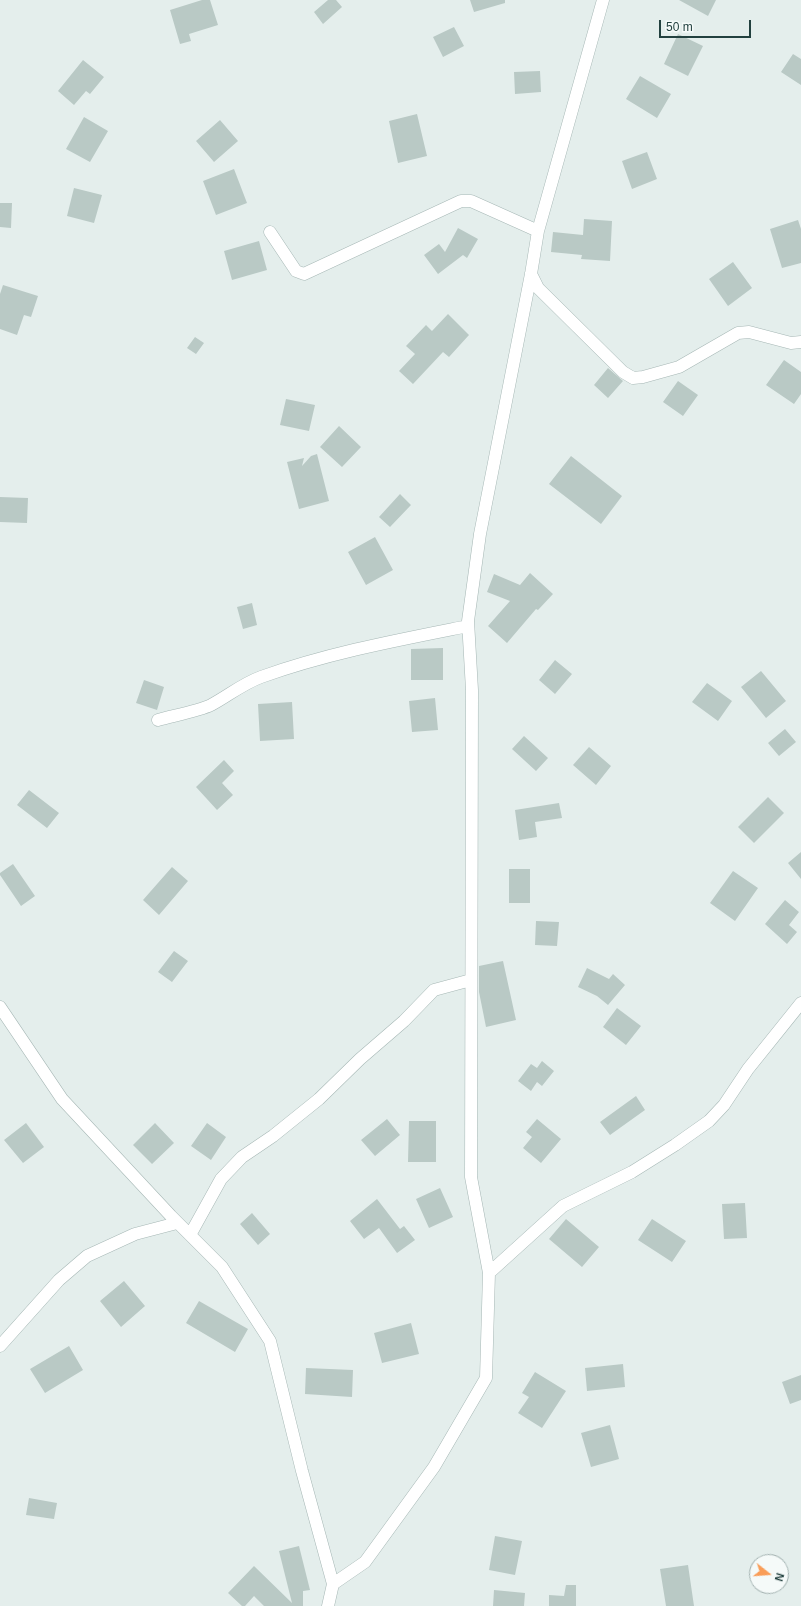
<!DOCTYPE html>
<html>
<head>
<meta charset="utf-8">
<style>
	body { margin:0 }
	#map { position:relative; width:801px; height:1606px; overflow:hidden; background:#e4eeec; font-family:Arial,sans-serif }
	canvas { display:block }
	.north { position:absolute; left:749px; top:1554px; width:40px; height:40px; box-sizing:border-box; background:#f5faf9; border:1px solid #a1b0af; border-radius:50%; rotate:107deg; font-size:11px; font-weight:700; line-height:16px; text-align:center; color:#22413f }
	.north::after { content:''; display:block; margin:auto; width:14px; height:18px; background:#f99d58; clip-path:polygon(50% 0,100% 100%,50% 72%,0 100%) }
	.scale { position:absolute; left:659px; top:20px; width:92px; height:18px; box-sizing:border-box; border:2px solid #22413f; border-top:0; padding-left:5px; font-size:12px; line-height:14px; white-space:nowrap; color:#22413f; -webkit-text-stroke:3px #f5faf9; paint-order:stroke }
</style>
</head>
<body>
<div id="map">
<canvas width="801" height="1606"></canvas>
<div class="north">N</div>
<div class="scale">50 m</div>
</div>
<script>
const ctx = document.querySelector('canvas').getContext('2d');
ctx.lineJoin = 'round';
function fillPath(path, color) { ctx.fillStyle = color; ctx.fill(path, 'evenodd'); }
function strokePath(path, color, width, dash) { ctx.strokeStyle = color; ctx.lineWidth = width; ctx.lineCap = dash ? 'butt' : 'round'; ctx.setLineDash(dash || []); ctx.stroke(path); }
fillPath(new Path2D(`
	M202,0h8l8,25 -29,9 2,7 -11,3 -10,-34z
	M328,0h8l6,7 -19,17 -9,-12z
	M470,0h35v3l-31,9z
	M679,0h37l-8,16z
	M454,27l10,19 -21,11 -10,-20z
	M678,34l25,12 -15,30 -24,-12z
	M793,54l8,5v26l-20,-13z
	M83,60l21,17 -14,17 -4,-3 -12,14 -16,-14z
	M540,71l1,21 -26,2 -1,-22z
	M640,76l31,18 -14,24 -31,-19z
	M417,114l10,42 -29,7 -9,-42z
	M84,117l24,14 -18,31 -24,-13z
	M220,120l18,21 -24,21 -18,-21z
	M647,152l10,27 -25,10 -10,-28z
	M234,169l13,34 -31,12 -13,-34z
	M74,188l28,7 -8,28 -27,-7z
	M0,203h12l-1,25 -11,-1z
	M584,219l28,2 -2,40 -29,-2 1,-4 -31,-3 2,-20 30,3z
	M798,220l3,9v34l-19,5 -12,-39z
	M458,228l20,11 -11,19 -4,-3 -25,19 -14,-19 15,-11 6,8z
	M259,241l8,29 -35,10 -8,-29z
	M733,262l19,26 -24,18 -19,-27z
	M3,285l35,11 -7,21 -7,-2 -7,20 -17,-6v-35z
	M448,314l21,21 -20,22 -6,-5 -30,32 -14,-13 16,-17 -9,-8 20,-21 6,6z
	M195,337l9,6 -8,11 -9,-6z
	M784,360l17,12v22l-7,10 -28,-19z
	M608,368l15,13 -15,17 -14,-13z
	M678,381l20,14 -15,21 -20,-14z
	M286,399l29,6 -6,26 -29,-6z
	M339,426l22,21 -19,20 -22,-20z
	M317,454l12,47 -30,8 -12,-47 17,-4 -2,8 9,-10z
	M571,456l51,40 -21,28 -52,-40z
	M400,494l11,11 -21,22 -11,-10z
	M0,497l28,1 -1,25 -27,-1z
	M375,537l18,33 -27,15 -18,-33z
	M530,573l23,21 -15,16 -2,-1 -29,34 -19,-17 22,-25 -23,-9 7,-18 26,11z
	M252,603l5,22 -14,4 -6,-22z
	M443,648v32h-32v-31z
	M555,660l17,14 -17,20 -16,-14z
	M761,671l25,30 -20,17 -25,-31z
	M144,680l20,7 -7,23 -21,-7z
	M707,683l25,18 -14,20 -26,-19z
	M435,698l3,32 -26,2 -3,-31z
	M292,702l2,37 -34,2 -2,-37z
	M785,729l11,13 -17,14 -11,-13z
	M524,736l24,22 -12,13 -24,-22z
	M589,747l22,19 -15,19 -23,-20z
	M224,760l10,11 -12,12 11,12 -16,15 -21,-23z
	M29,790l30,23 -12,15 -30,-23z
	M768,797l16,16 -30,30 -16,-16z
	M559,803l3,15 -27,4 2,15 -18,3 -4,-30z
	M801,852v27l-13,-16z
	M13,864l22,32 -14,10 -21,-31v-2z
	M172,867l16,14 -29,34 -16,-15z
	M509,869h21v34h-21z
	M733,871l25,17 -23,33 -25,-18z
	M785,900l14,12 -10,13 8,7 -10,12 -22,-20z
	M536,921l23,1 -2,24 -22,-1z
	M174,951l14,10 -16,21 -14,-10z
	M503,961l13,59 -30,7 -7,-35v-26z
	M587,968l22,11 4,-5 12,11 -17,20 -11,-9 -19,-9z
	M617,1008l24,18 -15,19 -23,-18z
	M542,1061l12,10 -12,15 -5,-4 -6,9 -13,-10 13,-17 6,4z
	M636,1096l9,14 -35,25 -10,-13z
	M387,1119l13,16 -25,21 -14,-16z
	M537,1119l24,20 -20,24 -18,-15 9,-11 -6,-5z
	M409,1121h27v41h-28z
	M26,1123l18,24 -21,16 -19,-23z
	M155,1123l19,20 -22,21 -19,-19z
	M207,1123l19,14 -15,23 -20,-14z
	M440,1188l13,29 -24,11 -13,-29z
	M377,1199l23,30 4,-3 11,14 -18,13 -18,-25 -15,11 -14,-18z
	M745,1203l2,35 -23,1 -2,-35z
	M252,1213l18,21 -12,11 -18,-21z
	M566,1219l33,28 -17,20 -33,-28z
	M652,1219l34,22 -14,21 -34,-22z
	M124,1281l21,25 -24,21 -21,-26z
	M199,1301l49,28 -13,23 -49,-29z
	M411,1323l8,31 -37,9 -8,-30z
	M69,1346l14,24 -38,23 -15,-24z
	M623,1364l2,23 -38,4 -2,-23z
	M306,1368l47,2 -1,27 -47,-3z
	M535,1372l31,19 -24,37 -24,-15 11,-16 -7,-4z
	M801,1375v25l-11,4 -8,-22z
	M610,1425l9,34 -28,8 -10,-34z
	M29,1498l28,5 -3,16 -28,-4z
	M495,1536l27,5 -7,34 -26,-5z
	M299,1546l11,44 -7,1v15h-39l-10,-10 -9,10h-3l-14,-13 26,-27 38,37 -13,-52z
	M688,1565l6,41h-28l-6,-37z
	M566,1585h10v21h-27v-11l15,1z
	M494,1590l31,3 -1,13h-31z`), '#b9c9c5');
const minor = new Path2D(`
	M270,232l26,39 8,3 157,-73h10l67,30
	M531,274l7,14 85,84 10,6 10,-1 36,-10 59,-34 11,-1 42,11 10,-1
	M158,720c14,-4 41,-9 53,-15 17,-9 31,-21 50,-28 67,-24 137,-37 207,-51
	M0,1007l62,92 109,117 51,51 48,74 32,130 31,113 -5,22
	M190,1235l31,-56 21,-22 31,-21 46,-37 41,-40 44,-38 30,-31 37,-10
	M489,1273l74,-67 69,-34 43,-27 34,-24 15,-16 24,-36 53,-66
	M0,1346l59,-66 28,-24 48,-22 42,-11
	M333,1584l32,-22 69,-95 52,-89 3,-105 -18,-96 1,-487 -4,-69 12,-87 51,-260 7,-43 65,-231`);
strokePath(minor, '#a6b7b5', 13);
strokePath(minor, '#fff', 12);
</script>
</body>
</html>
